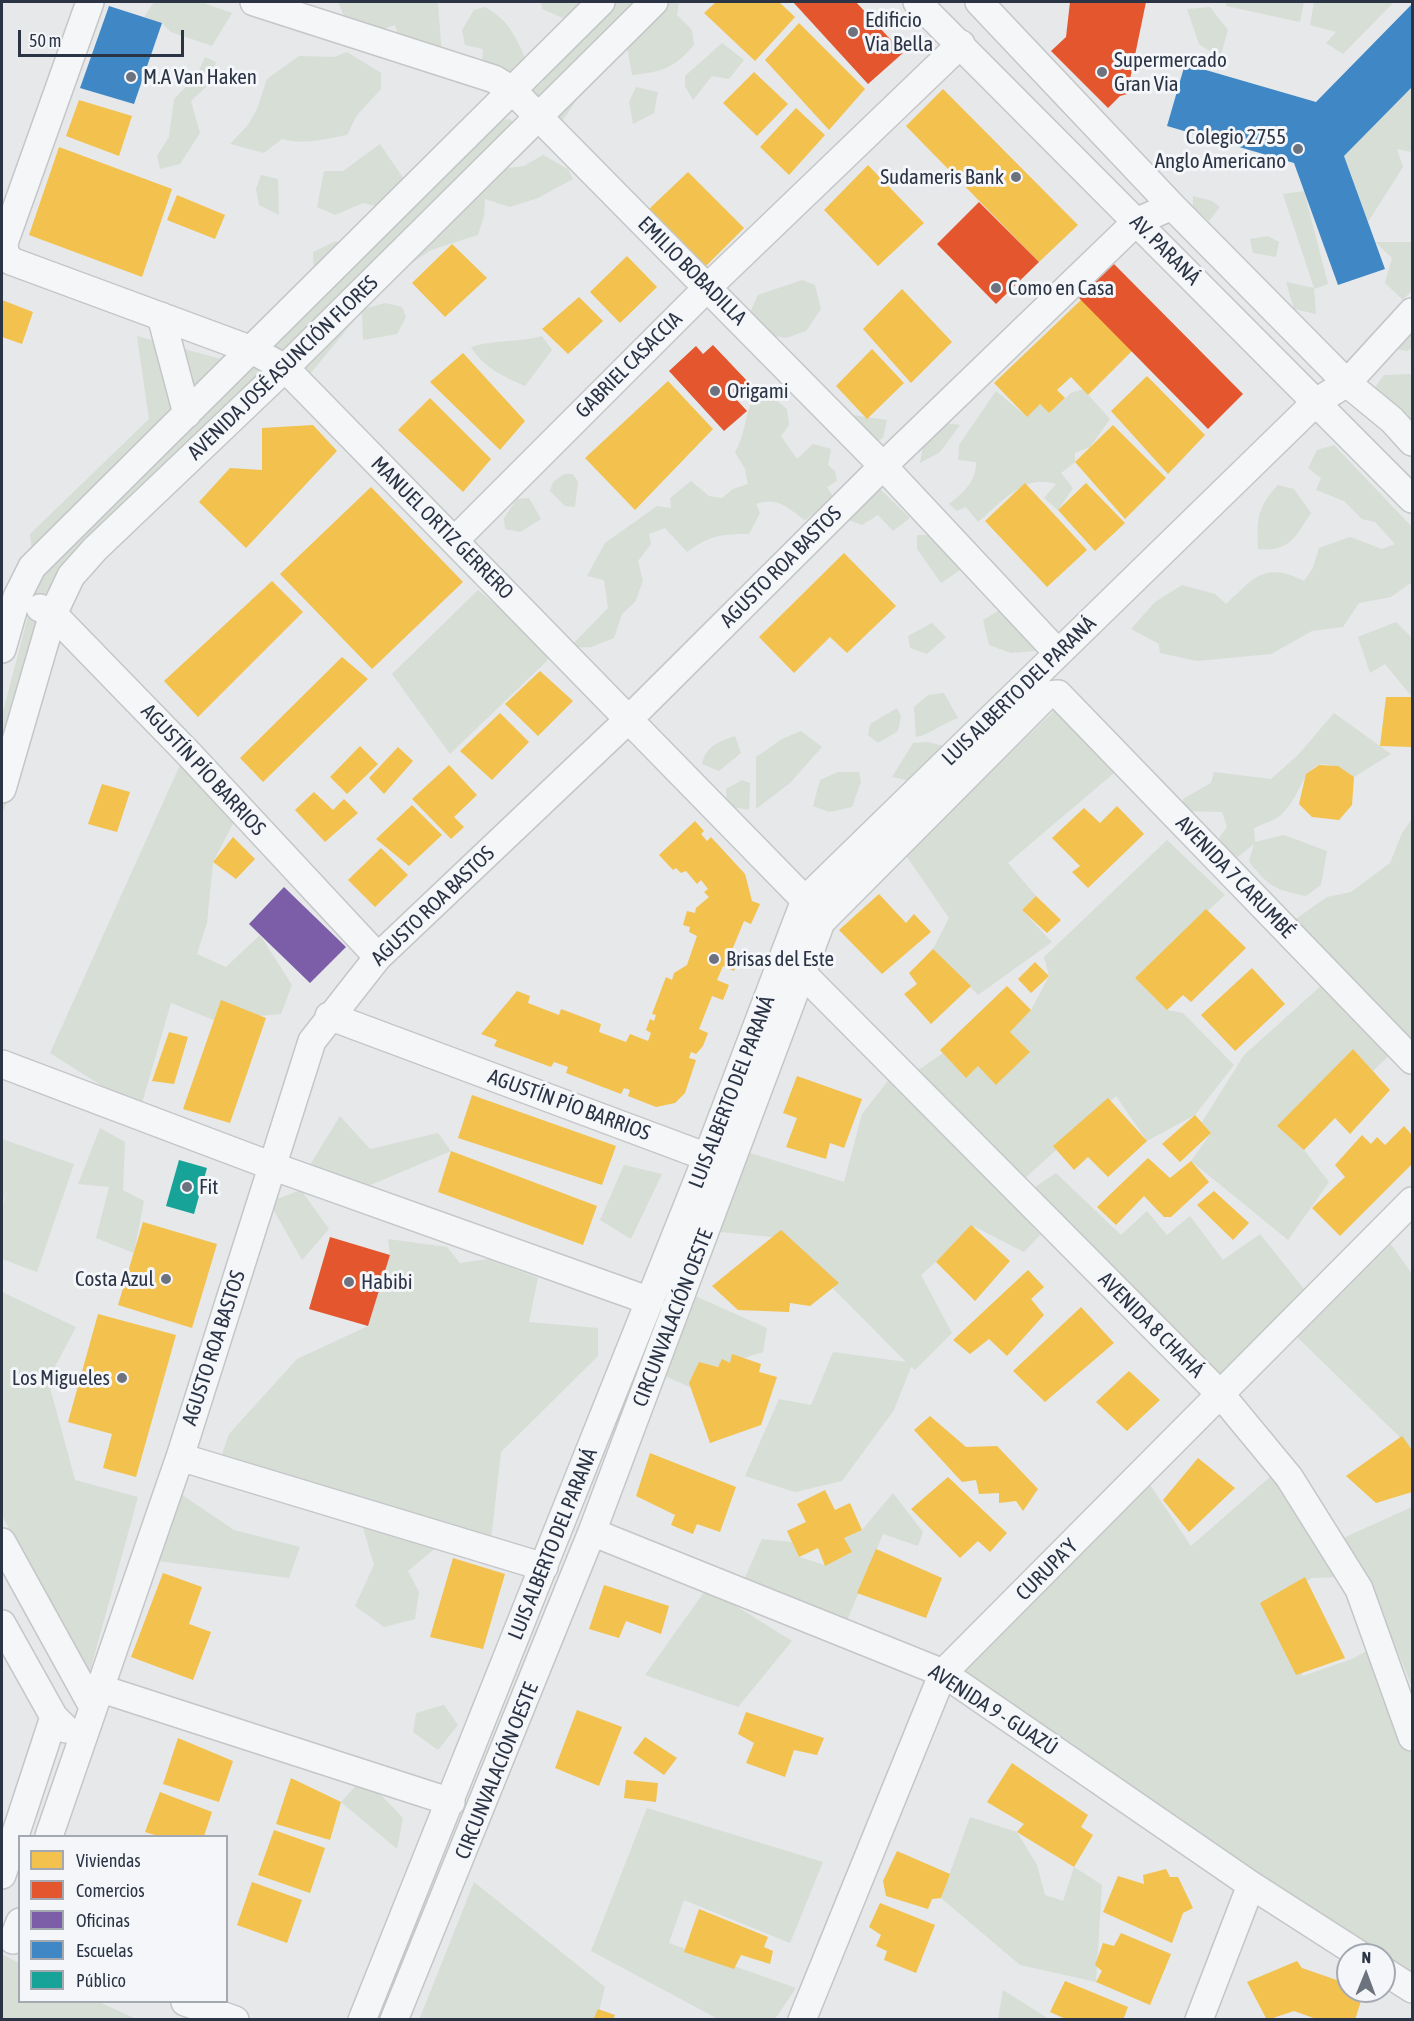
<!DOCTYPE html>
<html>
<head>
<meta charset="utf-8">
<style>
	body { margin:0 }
	#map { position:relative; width:1414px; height:2021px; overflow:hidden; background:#e6e8ea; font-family:"Asap Condensed",sans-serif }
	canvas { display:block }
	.frame { position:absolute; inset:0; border:3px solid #2b3445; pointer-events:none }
	.legend { position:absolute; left:18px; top:1835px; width:210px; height:168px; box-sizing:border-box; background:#f4f6f9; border:2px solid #a4a8b1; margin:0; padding:8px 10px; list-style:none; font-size:18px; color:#2b3445 }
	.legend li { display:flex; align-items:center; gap:12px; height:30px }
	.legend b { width:30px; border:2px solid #a4a8b1 }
	.north { position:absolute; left:1336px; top:1943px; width:60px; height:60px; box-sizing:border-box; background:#f4f6f9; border:2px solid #a4a8b1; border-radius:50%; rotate:1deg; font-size:16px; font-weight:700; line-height:24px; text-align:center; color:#2b3445 }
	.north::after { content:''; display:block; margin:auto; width:21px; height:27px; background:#6c737f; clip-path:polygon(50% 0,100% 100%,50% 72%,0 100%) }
	.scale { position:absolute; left:18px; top:30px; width:166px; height:27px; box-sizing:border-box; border:3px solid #2b3445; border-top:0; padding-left:8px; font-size:18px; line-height:21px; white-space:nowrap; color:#2b3445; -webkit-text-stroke:4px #f4f6f9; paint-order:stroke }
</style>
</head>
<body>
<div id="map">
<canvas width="1414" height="2021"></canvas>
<div class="frame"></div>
<ul class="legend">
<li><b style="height:16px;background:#f2c14e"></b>Viviendas</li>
<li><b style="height:16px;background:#e4572e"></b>Comercios</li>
<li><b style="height:16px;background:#7b5ea7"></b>Oficinas</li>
<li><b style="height:16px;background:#3f88c5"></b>Escuelas</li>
<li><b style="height:16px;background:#17a398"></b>Público</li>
</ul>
<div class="north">N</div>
<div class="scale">50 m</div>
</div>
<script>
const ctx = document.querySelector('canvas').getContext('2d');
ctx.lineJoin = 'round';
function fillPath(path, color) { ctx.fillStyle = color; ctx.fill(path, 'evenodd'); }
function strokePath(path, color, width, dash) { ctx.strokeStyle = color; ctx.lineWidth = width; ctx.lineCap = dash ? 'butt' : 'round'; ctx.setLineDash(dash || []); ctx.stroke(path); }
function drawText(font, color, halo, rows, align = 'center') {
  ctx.font = font + ' "Asap Condensed",sans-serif'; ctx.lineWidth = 6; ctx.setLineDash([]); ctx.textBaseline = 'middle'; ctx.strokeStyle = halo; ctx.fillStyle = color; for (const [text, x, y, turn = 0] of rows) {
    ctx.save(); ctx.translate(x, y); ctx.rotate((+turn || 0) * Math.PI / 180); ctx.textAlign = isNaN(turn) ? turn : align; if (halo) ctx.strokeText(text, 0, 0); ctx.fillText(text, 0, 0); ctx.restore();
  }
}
fillPath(new Path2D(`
	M154,2h47l31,11 -20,33 -41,-14 -9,-9 -18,-6z
	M341,2h97l4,54 -42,-11 -5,-20 -20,7 -26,-4 -10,-24z
	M541,2h42l-20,16 -21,-9z
	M586,2h93l-2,13 15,15 2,15c-20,23 -31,27 -62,30l-5,-29 -13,-1 -51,75 -36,-24 17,-15 -24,-15 -10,12 -28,-13 1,-16 -18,-4 -3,-15 12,-20 11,-3c23,13 30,28 40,51l-3,4z
	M1226,2h78l-4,20 -74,-16z
	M1314,2h80l-51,52 -17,-11 10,-11 -26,-7z
	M1210,7l18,23 -8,28 -21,-14 -12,-35z
	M722,43l22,17 -15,19 -17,-3 -19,24 -8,-14v-10z
	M347,52l34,21v16l-24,26 -10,20c-21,4 -43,10 -65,4l-18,14 -34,-9 18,-19 9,-16 10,-30 32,-23 35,1z
	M205,57l11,5 -7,22 -18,17 9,32 -20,31 -20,5 -3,-13 12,-19 5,-38 23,-24z
	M636,87l22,5 -4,21 -21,11 -4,-22z
	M1412,87v65l-15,-3 6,18 -35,55 -24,-66z
	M510,119l17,17 -18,32 15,-2 19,-11 25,14 5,10 -35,19 -28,9 -25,-8 -1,17 -6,19 -47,15 -43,29 -24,30 21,-6 17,4 4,10 -9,17 -34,6 -1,-29 -52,63 -65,-38 69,-63 -1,-21 23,-11 8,5 134,-123z
	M380,144l28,41 -28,22 -17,-4 -28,12 -18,-8 7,-36h19z
	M261,175l17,4 1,36 -20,-10 -3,-16z
	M1304,191l24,93 -14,5 2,25 -22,-5 -8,-27 28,6 -31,-94z
	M1193,196l19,5 8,6 -11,14 -16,-14z
	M1268,236l11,6 -3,15 -23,-4 -3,-14z
	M1375,242h37v48l-9,10 -18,-17 7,-25z
	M802,280l13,5 6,24 -15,22 -20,7 -23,-4 -8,-11 -4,-13 7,-15z
	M1412,315v33l-5,3 -26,-5z
	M137,336l127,35 -185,218 -77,226v-99l34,-131 -6,-51 119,-115z
	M542,336l10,14 -27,36c-22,-10 -41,-18 -54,-39 26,-8 46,-4 71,-11z
	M1412,374v52l-39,-36 11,-15z
	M1083,389l27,30 -20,28 -15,6v9l-14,11 12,15 -15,22 -14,-12 12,-14c-32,-11 -55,19 -78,38l-12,-15 -9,4 -8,-7c15,-12 27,-22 27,-42l-18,-2 1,-15 37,-54 31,26 9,-16 13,12 22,-20z
	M754,397l22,3 11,9 2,16 -8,11 16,23 16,-15 18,5 -3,16 7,6 2,10 -10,6 7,11 -29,22c-17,-12 -28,-24 -49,-16l4,9 -11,21c-28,0 -39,1 -62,18l-22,-24 -16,6 2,10 -13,17 5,20 -8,21 -13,12 -8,24 -23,9 -22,1 39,-40 -4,-28 -17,-4 18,-33 52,-37 14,2 -1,-10 21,-17 18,15 13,2 11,-9 15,-5 -3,-15 -10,-17c11,-18 9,-37 19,-55z
	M853,415l34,5 -4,18 -17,10 -24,-1 2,-21z
	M944,423l16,2 -20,27 -20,11 4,-22z
	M1334,445l78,82v55l-21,15 -32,6 -16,24 -31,4 -41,23 -74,7 -37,-8 -1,-9 -28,-15 24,-27 27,-17 33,9 11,10c28,-26 38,-43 78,-23l9,-13 6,-20 31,-11 32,12 13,-5 -20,-22 -13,-3 -18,-18 -28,-11 5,-12 -13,-10 9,-18z
	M564,474h9l5,8 -3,25 -10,-1 -15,-15 3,-9z
	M1278,485l16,4 17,24c-16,24 -21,39 -53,36 -1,-30 -1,-42 20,-64z
	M879,488l31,30 -17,13 -15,-16 -16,10 -17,-6z
	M529,498l12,21 -21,13 -15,-3 -1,-11 13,-19z
	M917,535h21l25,33 -22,15 -24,-34z
	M478,590l76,64 -104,100 -58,-80z
	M1005,607l20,18 10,26 -24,2 -22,-8 -6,-25z
	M1396,622l16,16v59l-27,-33 -15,9 -12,-36z
	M932,623l14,14 -19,17 -17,-6 -2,-12z
	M944,693l14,25c-16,5 -26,16 -42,19l-2,-30 14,-12z
	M897,708l4,8 -3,15 -20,12 -10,-8 2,-11z
	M1055,710l59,63 -106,90 28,33 -14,14 30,32 -74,53 -45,-46 16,-31 -44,-64z
	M1334,713l57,41 -37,23c-51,-35 -46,11 -71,36 -6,7 -21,11 -29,15l1,14 29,-7 43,16 -6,34 -15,11c-30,-6 -39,-10 -57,-35l5,-17 -20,16 -15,-22 8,-11 -5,-15 -40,-1 1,-12 28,-16 3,-11 57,7 27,-24z
	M801,731l21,16 -32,36 -34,26v-52l26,-18z
	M735,736l6,17 -22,18 -17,-7c4,-18 16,-22 33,-28z
	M928,742l16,4 -26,44 -13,-10 -13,-3 21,-34z
	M180,765l54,57 -21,40 -6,61 -10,31 29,13 34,-32 32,50 -11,29 -67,6 -43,-17 -31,107 -90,-57z
	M838,772h21l2,10 -9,25 -23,5 -16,-6 7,-26z
	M742,780l8,3 -1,27 -22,-4 -1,-17z
	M1412,819v241l-122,-137 37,-26 24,-5 39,-29 12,-30z
	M1167,840l58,55 -90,83 32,32 16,3 51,52 -39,50 -48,26 -31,-45 -92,83 -110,-106 29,-20 23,25 12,-12 19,18 33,-32 -20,-20 21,-22 18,-34 -5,-19z
	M1332,976l67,70 -26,25 -20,-22 -75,77 26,24 25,32 -41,58 -97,-79 20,-28 -9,-11 42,-67z
	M895,1072l145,163 -16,17 -49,-25 -54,48 31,58 -37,37 -4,-3 -17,43 -52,71 -47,11 -50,-16 34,-77 32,6 22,-53 73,10 -123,-124 -63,-6 21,-82 103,32 18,-68z
	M340,1116l30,33 68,-16 13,18 -83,35 -61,-16z
	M100,1128l25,14 -2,48 21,11 -10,52 -38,-15 13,-51 -31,-3z
	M2,1139l72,25 -37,108 -35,-13v-51l6,-20 -6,16z
	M624,1165l38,9 -31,65 -31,-19z
	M1056,1173l65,62 26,-24 20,24 23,-19 33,44 37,-26 44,55 -82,89 -192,-188z
	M301,1190l28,39 -27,31 -33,-58z
	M388,1239l59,8 13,16 28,-4 50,19 -9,44 69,6v28l-97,96 -10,88 -269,-86 7,-20 68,-75 71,-33 22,-71z
	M1388,1240l24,34v175l-117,-114z
	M2,1292l74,35 -28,53 27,100 63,17 -48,174 -88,-155z
	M695,1296l72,32 -4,24 -19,6 -1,8h-32l-17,23 -29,-13z
	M1278,1470l64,107 -30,1 -45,26 36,72 49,-17 22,-12 38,107v221l-454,-296 188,-200 45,67z
	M178,1492l56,38 66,17 -11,31 -139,-18z
	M893,1493l30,39 -5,14 -35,-12 -37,89 -103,-41 19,-43 30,3 7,15 26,8 26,-12 -7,-15 18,-8z
	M1412,1507v180l-39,-97 -32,-51z
	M358,1511l81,34 -31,26 11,21 -4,27 -31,8 -29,-21 19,-41z
	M707,1588l85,53 -54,66 -93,-32z
	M444,1705l14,20 -20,25 -25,-18 3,-19z
	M361,1780l20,15 22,23 -6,31 -56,-47z
	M647,1808l176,54 -33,81 -106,-43 -15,43 127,45 -21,31h-57l-127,-68z
	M970,1817l47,15 20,33 8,30 18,6 11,-34 28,18 -6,97 -76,-17 -79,-67z
	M474,1882l131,105 -8,32 -178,1z
	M2,1954l17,9 1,39h79l37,17h-134z
	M1003,1990l46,29h-51z`), '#d6ded6');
fillPath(new Path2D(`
	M716,2h63l16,15 -40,44 -51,-48z
	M799,23l66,66 -36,41 -64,-70z
	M754,72l34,32 -31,32 -34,-33z
	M943,89l135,136 -39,37 -133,-136z
	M79,100l53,16 -13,40 -53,-20z
	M796,108l29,27 -36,40 -29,-28z
	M59,147l113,42 -30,88 -113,-42z
	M868,165l56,58 -46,43 -54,-56z
	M688,172l56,56 -38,38 -57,-57z
	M177,195l48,20 -10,24 -48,-19z
	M452,244l35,34 -42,39 -33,-34z
	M627,256l30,31 -37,36 -30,-31z
	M902,289l50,53 -41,41 -48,-54z
	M579,297l24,24 -35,33 -26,-25z
	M1082,299l51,51 -45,45 -17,-18 -14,13 8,8 -16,15 -9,-9 -13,13 -33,-34z
	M2,300l31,12 -11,32 -20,-7z
	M872,349l32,34 -37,36 -31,-33z
	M463,353l62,68 -25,29 -70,-68z
	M1147,376l58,59 -37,39 -57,-63z
	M668,381l45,48 -78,81 -50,-52z
	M430,398l61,61 -28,33 -65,-62z
	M313,425l24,26 -91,97 -47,-46 31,-34 32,2v-42z
	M1113,425l53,53 -41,41 -50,-57z
	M1025,483l62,67 -40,37 -62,-66z
	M1086,483l39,40 -30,28 -37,-41z
	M371,487l92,95 -91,87 -92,-95z
	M844,553l52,53 -49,47 -17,-16 -36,36 -35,-36z
	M272,581l31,31 -105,105 -34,-36z
	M342,657l26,22 -105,103 -23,-24z
	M540,671l33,30 -35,35 -33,-32z
	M1386,697h26v50l-32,-1z
	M500,713l29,29 -37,38 -32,-29z
	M360,746l18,18 -31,30 -17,-17z
	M398,747l15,14 -29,33 -15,-16z
	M449,765l28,30 -23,22 10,10 -13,12 -39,-40z
	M1319,765l19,1 16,11 -2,28 -13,15 -27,-3 -13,-13 7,-30z
	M102,784l28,8 -13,40 -29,-8z
	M314,792l19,18 11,-11 14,14 -33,29 -30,-32z
	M412,805l30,30 -33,31 -33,-27z
	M1117,806l27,28 -56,54 -16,-16 8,-6 -28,-28 32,-30 16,15z
	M695,821l9,10 -3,3 6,7 4,-4 34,37 7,27 8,3 -9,20 -7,-3 -12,29 9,3 -7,18 -11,-5 -6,14 12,5 -6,15 -11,-4 -13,33 9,4 -5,13 -7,8 -5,-2 -2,6 7,2 -11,33 -10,10 -19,4 -28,-11 2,-6 -6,-2 -3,6 -55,-21 2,-6 -14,-5 -3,5 -57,-21 3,-6 -16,-6 36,-43 13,5 -2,7 31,12 2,-6 40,15 -2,8 27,10 4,-8 18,7 3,-8 -5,-3 4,-11 4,2 2,-6 -4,-1 14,-37 6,3 2,-7 13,-8 10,-29 -8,-4 1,-5 -7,-2 4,-14 8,2 1,-5 13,-11 -5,-5 4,-3 -7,-9 -4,4 -11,-13 -5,2 -5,-5 -3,2 -14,-15z
	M233,837l22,22 -19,20 -23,-17z
	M381,848l27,27 -33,32 -27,-27z
	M879,894l27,29 8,-9 17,18 -49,42 -43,-44z
	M1036,896l25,24 -14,13 -25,-23z
	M1206,909l40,39 -55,54 -8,-7 -16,15 -32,-32z
	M933,949l38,37 -40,38 -27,-30 13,-10 -8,-11z
	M1035,962l14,14 -18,17 -13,-14z
	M1252,968l33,36 -50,47 -34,-36z
	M1007,986l24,24 -21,22 20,20 -34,33 -18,-19 -12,12 -26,-28z
	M221,1000l45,18 -36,105 -47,-14z
	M169,1032l19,5 -14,47 -22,-3z
	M1353,1049l37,41 -40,44 -15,-16 -31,32 -27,-24z
	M797,1076l65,23 -18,49 -14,-5 -4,16 -40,-12 11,-29 -14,-5z
	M472,1095l144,51 -14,39 -144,-47z
	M1108,1098l39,43 -39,36 -20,-20 -14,13 -21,-24z
	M1195,1115l16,18 -31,29 -18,-18z
	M1404,1126l8,9v29l-72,72 -28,-28 33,-31 -10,-12 27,-30 9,9 6,-7 8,8z
	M451,1151l146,55 -14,39 -145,-53z
	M1148,1158l22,20 21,-17 18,21 -38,35h-7l-20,-21 -28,29 -19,-18z
	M1214,1191l35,32 -16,17 -36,-35z
	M143,1222l74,22 -25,84 -74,-23z
	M971,1225l39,36 -35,40 -39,-39z
	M781,1230l58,53 -29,23 -20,-3 -1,9 -51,-2 -26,-24z
	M1028,1270l16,17 -13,12 13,16 -37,41 -18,-17 -19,15 -17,-14z
	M1081,1307l33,36 -69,59 -32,-31z
	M98,1314l78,21 -40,142 -33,-9 9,-34 -44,-12z
	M732,1354l29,10 -2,8 18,5 -16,48 -51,18 -21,-60 10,-21 19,5 4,-8 8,4z
	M1129,1371l31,29 -33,31 -31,-29z
	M930,1416l36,31 31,-1 41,43 -15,22 -7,-10 -17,2v-10l-20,1 -3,-14 -14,2 -48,-52z
	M1402,1436l10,14v42l-36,11 -30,-27z
	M650,1453l86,34 -16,45 -23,-8 -4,10 -22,-9 4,-10 -39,-19z
	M1198,1458l37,30 -46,44 -26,-32z
	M948,1477l59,56 -17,19 -12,-11 -18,17 -49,-49z
	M825,1490l10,20 15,-7 12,27 -18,8 8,14 -27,14 -7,-18 -19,9 -12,-26 19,-9 -9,-18z
	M876,1549l66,29 -16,40 -69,-25z
	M453,1558l52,16 -22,75 -53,-12z
	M163,1573l39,14 -13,37 22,8 -18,48 -62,-23z
	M1305,1577l40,81 -49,17 -36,-72z
	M604,1585l65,21 -8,28 -35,-13 -7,17 -30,-9z
	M577,1710l45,17 -23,59 -44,-18z
	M746,1712l78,26 -7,17 -23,-5 -9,27 -39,-14 8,-20 -16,-9z
	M645,1737l32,21 -13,17 -31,-22z
	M178,1738l55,23 -14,41 -56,-18z
	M1012,1763l76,52 -7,12 12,8 -19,32 -57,-35 7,-8 -37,-22z
	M291,1778l50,24 -11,38 -54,-16z
	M626,1780l32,3 -2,19 -32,-4z
	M160,1792l52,20 -8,24h-46l-13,-4z
	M274,1830l51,18 -15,45 -52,-18z
	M897,1851l53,23 -9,24 -9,1 -4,10 -42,-13 -3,-15z
	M1166,1869l4,8h8l15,31 -10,5 -11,30 -69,-31 15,-36 26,8 -1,-9z
	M252,1882l50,18 -15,43 -50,-18z
	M880,1903l55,22 -19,48 -32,-13 3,-9 -11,-5 5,-11 -12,-8z
	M699,1909l69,28 -4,10 9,4 -3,13 -29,-9 -7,14 -50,-17z
	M1121,1933l50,21 -21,51 -54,-23 6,-11 -7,-6 8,-22 11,3z
	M1297,1961l5,7 46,16v7h16l-9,29h-36l-25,-9 -27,9 -20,-38z
	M1065,1981l63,26 -5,13h-55l-18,-8z
	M598,2009l17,6 -2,5h-20z`), '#f2c14e');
fillPath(new Path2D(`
	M793,2h63l47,51 -35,31z
	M1070,2h76l-19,92 -7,2 -12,12 -57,-57 15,-14z
	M979,202l60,60 -43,42 -59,-60z
	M1114,264l129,130 -35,35 -129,-131z
	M713,345l37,39 -15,14 12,13 -23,20 -55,-60 27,-25 7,8z
	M330,1237l60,18 -22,71 -59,-17z`), '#e4572e');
fillPath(new Path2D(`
	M284,887l62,60 -36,36 -61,-59z`), '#7b5ea7');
fillPath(new Path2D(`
	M1412,4v83l-68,69 41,113 -47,16 -44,-122 -127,-37 18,-62 131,38z
	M109,6l53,17 -28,81 -54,-16z`), '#3f88c5');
fillPath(new Path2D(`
	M179,1160l28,8 -13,46 -28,-8z`), '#17a398');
const minor = new Path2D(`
	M90,2l-86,241 1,10 6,8 241,89 33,18 520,532
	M254,2l240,77 18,11 371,376 175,187
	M917,2l495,497
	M979,2l193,204 175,177 45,37 20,22
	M161,316l26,98
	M455,540l253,-253 253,-243
	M40,608l13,6 135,139 190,204
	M2,649l15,-52 15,-30 569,-565
	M2,789l51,-175 18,-38 24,-27 190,-181 369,-366
	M802,973l420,423 67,81 70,112 53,148
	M329,1016l378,141
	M2,1064l270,102 378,135
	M180,1457l364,110
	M592,1532l351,141 308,212 109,70
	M2,1542l91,165
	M2,1624l52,93 12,12
	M99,1688l352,114
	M49,1836l131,-379 132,-416 66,-84 251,-238 254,-253 253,-244 36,-16
	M2,1875l52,-158
	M13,1940l7,-18
	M1384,1971l28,18
	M185,2002l50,18
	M362,2020l345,-863 98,-257 511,-498 31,-19 65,-71
	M394,2020l198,-488 229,-610 226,-227 11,-1 354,366
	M802,2020l141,-347 469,-472
	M1199,2020l52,-135`);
strokePath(minor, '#c4c6c8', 30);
strokePath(minor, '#f5f6f7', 27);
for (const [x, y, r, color] of [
	[853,32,6,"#6c737f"],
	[1102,72,6,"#6c737f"],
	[131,77,6,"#6c737f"],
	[1298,149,6,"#6c737f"],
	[1016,177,6,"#6c737f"],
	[996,288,6,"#6c737f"],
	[715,391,6,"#6c737f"],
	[714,959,6,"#6c737f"],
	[187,1187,6,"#6c737f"],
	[166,1279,6,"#6c737f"],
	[349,1282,6,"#6c737f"],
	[122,1378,6,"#6c737f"]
]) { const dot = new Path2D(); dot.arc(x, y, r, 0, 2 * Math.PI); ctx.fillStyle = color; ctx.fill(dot); strokePath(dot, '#f4f6f9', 2); }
drawText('21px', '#2b3445', '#f4f6f9', [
	["Edificio",865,20],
	["Via Bella",865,44],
	["Supermercado",1114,60],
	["Gran Via",1114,84],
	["M.A Van Haken",143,77],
	["Colegio 2755",1286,137,"right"],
	["Anglo Americano",1286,161,"right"],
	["Sudameris Bank",1004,177,"right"],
	["Como en Casa",1008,288],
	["Origami",727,391],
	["Brisas del Este",726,959],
	["Fit",199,1187],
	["Costa Azul",154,1279,"right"],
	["Habibi",361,1282],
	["Los Migueles",110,1378,"right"]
], 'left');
drawText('21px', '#2b3445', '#f4f6f9', [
	["AV. PARANÁ",1165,250,45],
	["EMILIO BOBADILLA",692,271,45],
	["GABRIEL CASACCIA",629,365,-45],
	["AVENIDA JOSÉ ASUNCIÓN FLORES",283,368,-44],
	["MANUEL ORTIZ GERRERO",442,528,45],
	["AGUSTO ROA BASTOS",781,567,-45],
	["LUIS ALBERTO DEL PARANÁ",1019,691,-44],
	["AGUSTÍN PÍO BARRIOS",203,770,47],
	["AVENIDA 7 CARUMBÉ",1235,877,46],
	["AGUSTO ROA BASTOS",433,906,-44],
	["LUIS ALBERTO DEL PARANÁ",732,1092,-69],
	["AGUSTÍN PÍO BARRIOS",569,1105,20],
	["CIRCUNVALACIÓN OESTE",673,1318,-69],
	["AVENIDA 8 CHAHÁ",1151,1325,45],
	["AGUSTO ROA BASTOS",214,1348,-72],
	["LUIS ALBERTO DEL PARANÁ",553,1544,-68],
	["CURUPA´Y",1047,1570,-45],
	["AVENIDA 9 - GUAZÚ",993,1710,33],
	["CIRCUNVALACIÓN OESTE",497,1771,-68]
]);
</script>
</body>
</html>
